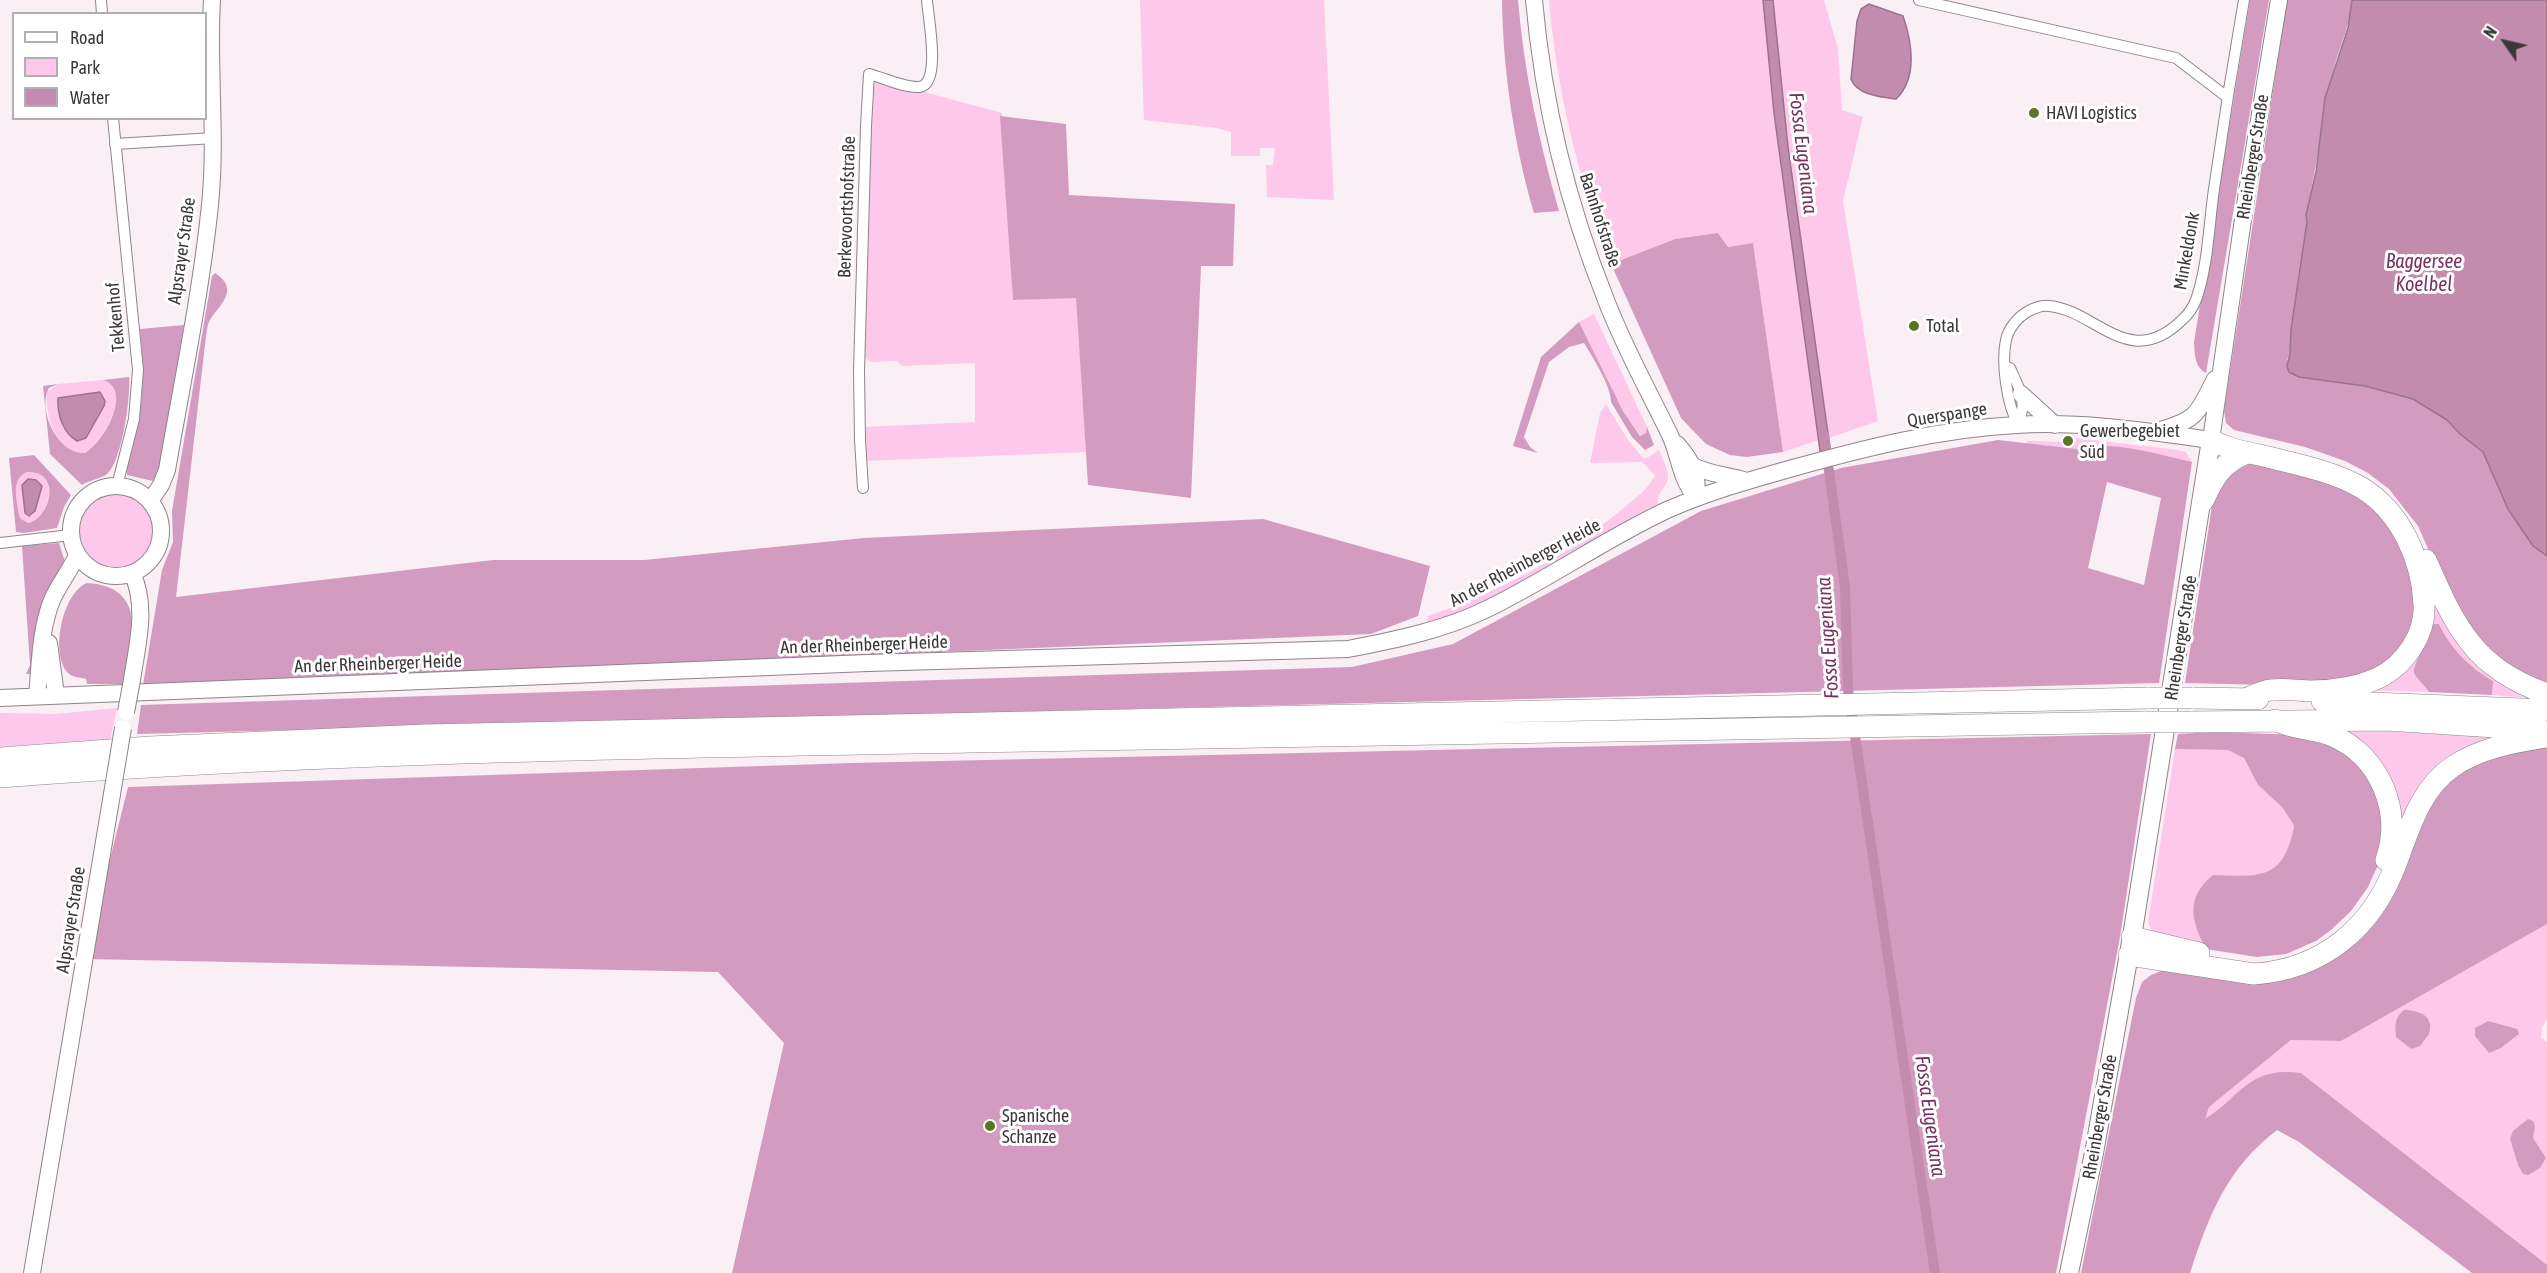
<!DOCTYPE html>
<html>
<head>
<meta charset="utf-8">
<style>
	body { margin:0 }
	#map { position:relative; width:2547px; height:1273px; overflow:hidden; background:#f9eff5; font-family:"Asap Condensed",sans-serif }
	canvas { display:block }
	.legend { position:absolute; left:12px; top:12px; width:195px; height:108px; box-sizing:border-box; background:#fff; border:2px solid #b1afb0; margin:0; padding:8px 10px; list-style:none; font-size:18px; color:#3c383a }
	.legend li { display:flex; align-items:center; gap:12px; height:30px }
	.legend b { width:30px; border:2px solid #b1afb0 }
	.north { position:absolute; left:2475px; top:12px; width:60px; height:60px; -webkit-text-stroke:4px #fff; paint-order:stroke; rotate:304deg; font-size:16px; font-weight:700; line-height:24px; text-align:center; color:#3c383a }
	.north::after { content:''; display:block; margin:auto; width:21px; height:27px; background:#3c383a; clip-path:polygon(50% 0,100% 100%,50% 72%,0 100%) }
</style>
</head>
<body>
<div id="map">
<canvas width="2547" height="1273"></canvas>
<ul class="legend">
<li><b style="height:8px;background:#fff"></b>Road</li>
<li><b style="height:16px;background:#fec8ea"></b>Park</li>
<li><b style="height:16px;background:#c38caf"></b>Water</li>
</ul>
<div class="north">N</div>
</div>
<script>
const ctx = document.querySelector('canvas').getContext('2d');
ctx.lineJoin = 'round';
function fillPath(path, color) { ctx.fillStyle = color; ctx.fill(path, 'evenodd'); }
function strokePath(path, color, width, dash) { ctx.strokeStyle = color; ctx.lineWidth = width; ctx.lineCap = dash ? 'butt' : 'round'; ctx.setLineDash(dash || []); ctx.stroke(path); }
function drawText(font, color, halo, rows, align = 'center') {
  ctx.font = font + ' "Asap Condensed",sans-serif'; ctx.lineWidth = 6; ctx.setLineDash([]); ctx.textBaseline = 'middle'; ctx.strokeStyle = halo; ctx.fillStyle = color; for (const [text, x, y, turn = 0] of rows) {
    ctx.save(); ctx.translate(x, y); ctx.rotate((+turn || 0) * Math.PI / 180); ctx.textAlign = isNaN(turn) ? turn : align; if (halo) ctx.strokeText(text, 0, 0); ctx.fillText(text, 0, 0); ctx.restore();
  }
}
fillPath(new Path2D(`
	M1140,0h184l10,200 -67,-3 -1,-32h7l2,-17h-15v8h-29v-24l-14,-4 -73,-8z
	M1549,0h214l11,113 45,327 -36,12 -30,-209 -25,4 -10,-14 -43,6 -64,25c-13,-25 -19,-51 -27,-78 -17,-61 -30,-123 -35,-186z
	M1773,0h51l14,49 4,61 21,7 -20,84 35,220 -49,17 -41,-291z
	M877,81l14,2 111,30 11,187 63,-3 10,155 -222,9 -1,-34 112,-5v-59l-73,3 -5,-5 -25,1 -8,-4 8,-272z
	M1594,314l53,113 -1,6 -5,3 -18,-25 -44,-89z
	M103,380c31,10 0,57 -13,70 -31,18 -46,-37 -43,-58l11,-8z
	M1606,404l22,36 15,18h4l12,-8c3,8 10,20 9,28 -2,11 -12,14 -10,26 -43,20 -80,47 -121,71 -35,20 -72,36 -110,49l1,-8c71,-24 143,-62 199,-111 11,-9 22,-17 28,-30l-13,-13 -52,1 10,-50z
	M2076,438l102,12 8,2 6,10c-24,-5 -86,-24 -106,-12l-59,-6v-3l49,1z
	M27,472c36,-1 22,47 1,51l-7,-4 -2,-4c-2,-16 -9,-35 8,-43z
	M79 530a37 37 0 1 1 74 0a37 37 0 1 1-74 0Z
	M2427,594l116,105 -51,-4 1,-14c-25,-15 -41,-31 -54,-57h-6c-3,11 -21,42 -19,49 3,6 11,13 15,19l-67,-2z
	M117,708l-7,32 -110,7v-34l56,1z
	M2331,729l171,7 -105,109z
	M2175,749l53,1 16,8 14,27 25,23 11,18c-8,43 -25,54 -67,50l-21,73 -53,-16 -5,-11z
	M2547,924v95l-5,8 -1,10 6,5v223l-246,-192 -97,47 5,-13 82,-67 50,1zM2404,1010l17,2 8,22 -18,15 -15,-12 -1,-14zM2488,1021l31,13 -18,14 -16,1 -10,-21zM2533,1138l2,6 -17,21 -8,-26z`), '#fec8ea');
fillPath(new Path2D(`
	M1502,0h16c6,72 21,142 41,211l-25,2c-20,-68 -31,-142 -32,-213z
	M2250,0h19l-63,373c-12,-7 -11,-19 -12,-31z
	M2287,0h65c-1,24 -12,44 -18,68 -11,48 -17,98 -28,147l1,7 -16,108 -1,24 -3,6 126,39 34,21 13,14 23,18 25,57 25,36 14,11v131l-50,-25 -49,-68 -30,-68 -29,-37 -21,-16 -23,-12 -40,-14 -71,-17 -8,-7 -2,-12z
	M1000,116l66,8 3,71 166,9 -2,62h-32l-10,232 -103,-13 -12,-187 -63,2z
	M1718,233l10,14 25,-4 30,209 -36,5 -17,-2 -24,-11 -25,-26 -70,-154 64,-25z
	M215,273c27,18 2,33 -6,49 -2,4 -2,10 -3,14l-30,261 317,-37h151l220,-22 399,-19 167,47 -12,50 -47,18 -1228,51 19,-115 11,-28 -1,-31 40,-235z
	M1579,322l44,89 17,25 6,-3 1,-6 7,18 -9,5 -13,-13 -21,-35c1,-14 -19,-46 -27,-59l-15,4 -20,15 -25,75 6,10 8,6 -25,-7 28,-89z
	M184,325l-24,143 -7,13 -26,-6c-2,-18 9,-38 12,-56 5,-30 4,-59 1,-90z
	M129,377c2,19 -7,85 -22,97 -6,5 -18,6 -25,11l-32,-31 -7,-68 15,-2 -9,4c-12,20 8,67 36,65 18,-10 49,-63 18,-73z
	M1998,440l88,10c20,-12 82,7 106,12l-33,221 -2022,51 4,-29 1211,-38 101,-23 248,-133 140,-43zM2107,482l54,16 -17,87 -56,-17z
	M34,455l37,40 -7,12 -7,21 -33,5 -8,-1 -7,-74zM27,472c36,-1 23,47 1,51l-7,-4 -2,-4c-2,-16 -9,-35 8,-43z
	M2241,460l89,19 42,27 30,38 13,36 -1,42 -15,31 -25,19 -65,14 -124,-3 28,-184z
	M59,543l6,19 -31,112h-8l4,-9 -8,-119z
	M87,583c63,4 44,58 38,101h-38l-1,-5c-6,-2 -13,-1 -18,-6 -18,-19 -6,-80 19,-90z
	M2433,624h6c13,26 29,42 54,57l-1,14 -63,-3c-4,-6 -12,-13 -15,-19 -2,-7 16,-39 19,-49z
	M2211,732l93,3 25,6 28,17 26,52 -5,55 -10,22 -17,24 -20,19 -15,11 -30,13 -29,3 -51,-8c-15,-29 -21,-51 7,-74 47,2 71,5 81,-49l-11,-18 -25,-23 -14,-27 -16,-8 -53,-1 3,-15z
	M2151,734l-31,203 -64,336h-1324l52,-230 -66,-71 -633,-13 43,-172 724,-24z
	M2547,743v181l-206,117 -50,-1 -82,67 -4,12c37,-23 43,-53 96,-46l246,192v8h-75l-173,-131 -22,-12c-50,38 -68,85 -87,143h-109l55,-275 6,-16 9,-7 15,-6 66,9 111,-29 99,-164 48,-31z
	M2404,1010c15,0 31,6 25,24l-9,12 -9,3 -15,-12c-1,-12 -2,-19 8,-27z
	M2488,1021l29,8 2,5 -18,14 -12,5 -14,-17v-8z
	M2528,1119l5,2 2,5 -2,12 13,20 -6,10 -12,7 -5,-1 -5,-9 -8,-26 3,-8z`), '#d39bbf');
const water = new Path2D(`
	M1763,0h10l15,147 42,301 -10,3 -46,-338z
	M2352,0h195v556l-14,-10 -25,-37 -25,-57 -23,-18 -13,-14 -34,-21 -48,-13 -66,-9 -10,-5 -2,-6 3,-12 1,-24 16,-108 -1,-7 10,-43 9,-74 23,-70z
	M1869,4l34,12c9,26 15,62 -7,83 -16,-2 -39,-4 -45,-20l6,-58 4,-12z
	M100,392l5,9 -1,5 -18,32 -9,3c-14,-8 -20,-27 -19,-43z
	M28,479l8,1 6,6 -7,25 -6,5 -4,-3 -3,-28z`);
fillPath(water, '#c38caf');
strokePath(water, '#9a738c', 1.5);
strokePath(new Path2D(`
	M1824,435l21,152 3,102 87,584`), '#c38caf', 10);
const street = new Path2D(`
	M101,0l1,14
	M1919,0l257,58 51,39
	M113,118l25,252 -4,49 -17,67
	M115,144l99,-6
	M2010,368c10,23 18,32 8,56
	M2018,424c-11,-19 -17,-62 -12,-84 2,-11 12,-23 21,-28 7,-4 14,-7 22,-6 47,4 80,66 133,14 7,-6 12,-14 15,-23 11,-33 12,-73 17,-108 9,-63 19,-126 30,-189
	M863,488l-3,-48 -1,-69 7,-245 3,-52c15,4 36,14 50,13 23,-2 9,-70 8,-87
	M0,543l71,-8`);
const secondary = new Path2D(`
	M1534,0c9,102 34,205 72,300 18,47 42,90 64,135 10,22 10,44 26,62
	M2021,394l34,31
	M2161,430c38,-11 37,-18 54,-51
	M1677,444c15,17 22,31 19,53
	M1693,466c18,9 35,9 54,15
	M71 531a45 45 0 1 1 90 0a45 45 0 1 1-90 0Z
	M150,501l11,-16 6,-15c15,-87 34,-177 43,-265 7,-69 -2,-137 2,-205
	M49,643l7,52
	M132,680c5,-34 16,-74 0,-107
	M37,696c3,-32 3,-66 15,-96 7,-16 18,-29 25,-45
	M0,698l868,-35 480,-14c47,-9 96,-19 139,-40 62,-30 118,-70 180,-99 41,-18 83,-30 126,-42 72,-20 147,-39 223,-43 66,-4 130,6 195,15l36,-248 32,-192
	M32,1273l80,-479`);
const primary = new Path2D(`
	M2069,1273l25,-120 38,-216 79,-497`);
const highway = new Path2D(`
	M2211,440c21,11 42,13 65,19 29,7 61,14 86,29 39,24 60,72 62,116 2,30 -19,61 -46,74 -19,9 -45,13 -66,13 -14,0 -28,-3 -41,-1 -9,1 -18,6 -26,9
	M2203,501c11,-23 19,-39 44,-48
	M2426,560c30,68 47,107 121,134
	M2192,698l66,1
	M2322,701l225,9
	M2275,720c19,10 39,8 58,16 47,20 70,76 53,124
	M2191,722l196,-2 154,10
	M0,758l150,-11 275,-12 1724,-37
	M0,777c323,-25 646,-29 970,-35 391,-8 783,-15 1175,-20
	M2132,937l67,16
	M2129,955l125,19c69,-5 118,-46 142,-110 13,-34 24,-75 56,-97 28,-19 62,-25 95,-30`);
strokePath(street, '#8d858a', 12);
strokePath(secondary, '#8d858a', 18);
strokePath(primary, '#8d858a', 20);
strokePath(highway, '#8d858a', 22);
strokePath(street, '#fff', 10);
strokePath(secondary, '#fff', 16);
strokePath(primary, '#fff', 18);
strokePath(highway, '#fff', 21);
const secondaryBridge = new Path2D(`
	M126,712l6,-32
	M112,794l11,-66`);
const highwayBridge = new Path2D(`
	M2149,698h43
	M2145,722h46`);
strokePath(secondaryBridge, '#8d858a', 18, []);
strokePath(highwayBridge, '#8d858a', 22, []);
strokePath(secondaryBridge, '#fff', 16);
strokePath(highwayBridge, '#fff', 21);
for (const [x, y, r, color] of [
	[2034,113,6,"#5c7425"],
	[1914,326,6,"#5c7425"],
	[2068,441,6,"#5c7425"],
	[990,1126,6,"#5c7425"]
]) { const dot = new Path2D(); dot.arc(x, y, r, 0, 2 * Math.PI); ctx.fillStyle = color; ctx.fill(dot); strokePath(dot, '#fff', 2); }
drawText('18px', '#3c383a', '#fff', [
	["HAVI Logistics",2046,113],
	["Total",1926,326],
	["Gewerbegebiet",2080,431],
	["Süd",2080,452],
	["Spanische",1002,1116],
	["Schanze",1002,1137]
], 'left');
drawText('18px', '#3c383a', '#fff', [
	["Rheinberger Straße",2253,157,-81],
	["Berkevoortshofstraße",847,207,-88],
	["Bahnhofstraße",1600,220,72],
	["Alpsrayer Straße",182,251,-82],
	["Minkeldonk",2187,251,-80],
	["Tekkenhof",116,317,-95],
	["Querspange",1947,415,-9],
	["An der Rheinberger Heide",1525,563,-28],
	["Rheinberger Straße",2181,638,-81],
	["An der Rheinberger Heide",864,645,-2],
	["An der Rheinberger Heide",378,664,-2],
	["Alpsrayer Straße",71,920,-81],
	["Rheinberger Straße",2100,1117,-80]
]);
drawText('italic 20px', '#773463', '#fff', [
	["Fossa Eugeniana",1803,153,83],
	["Baggersee",2424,262],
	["Koelbel",2424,285],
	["Fossa Eugeniana",1828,638,-94],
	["Fossa Eugeniana",1930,1116,82]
]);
</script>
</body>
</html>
